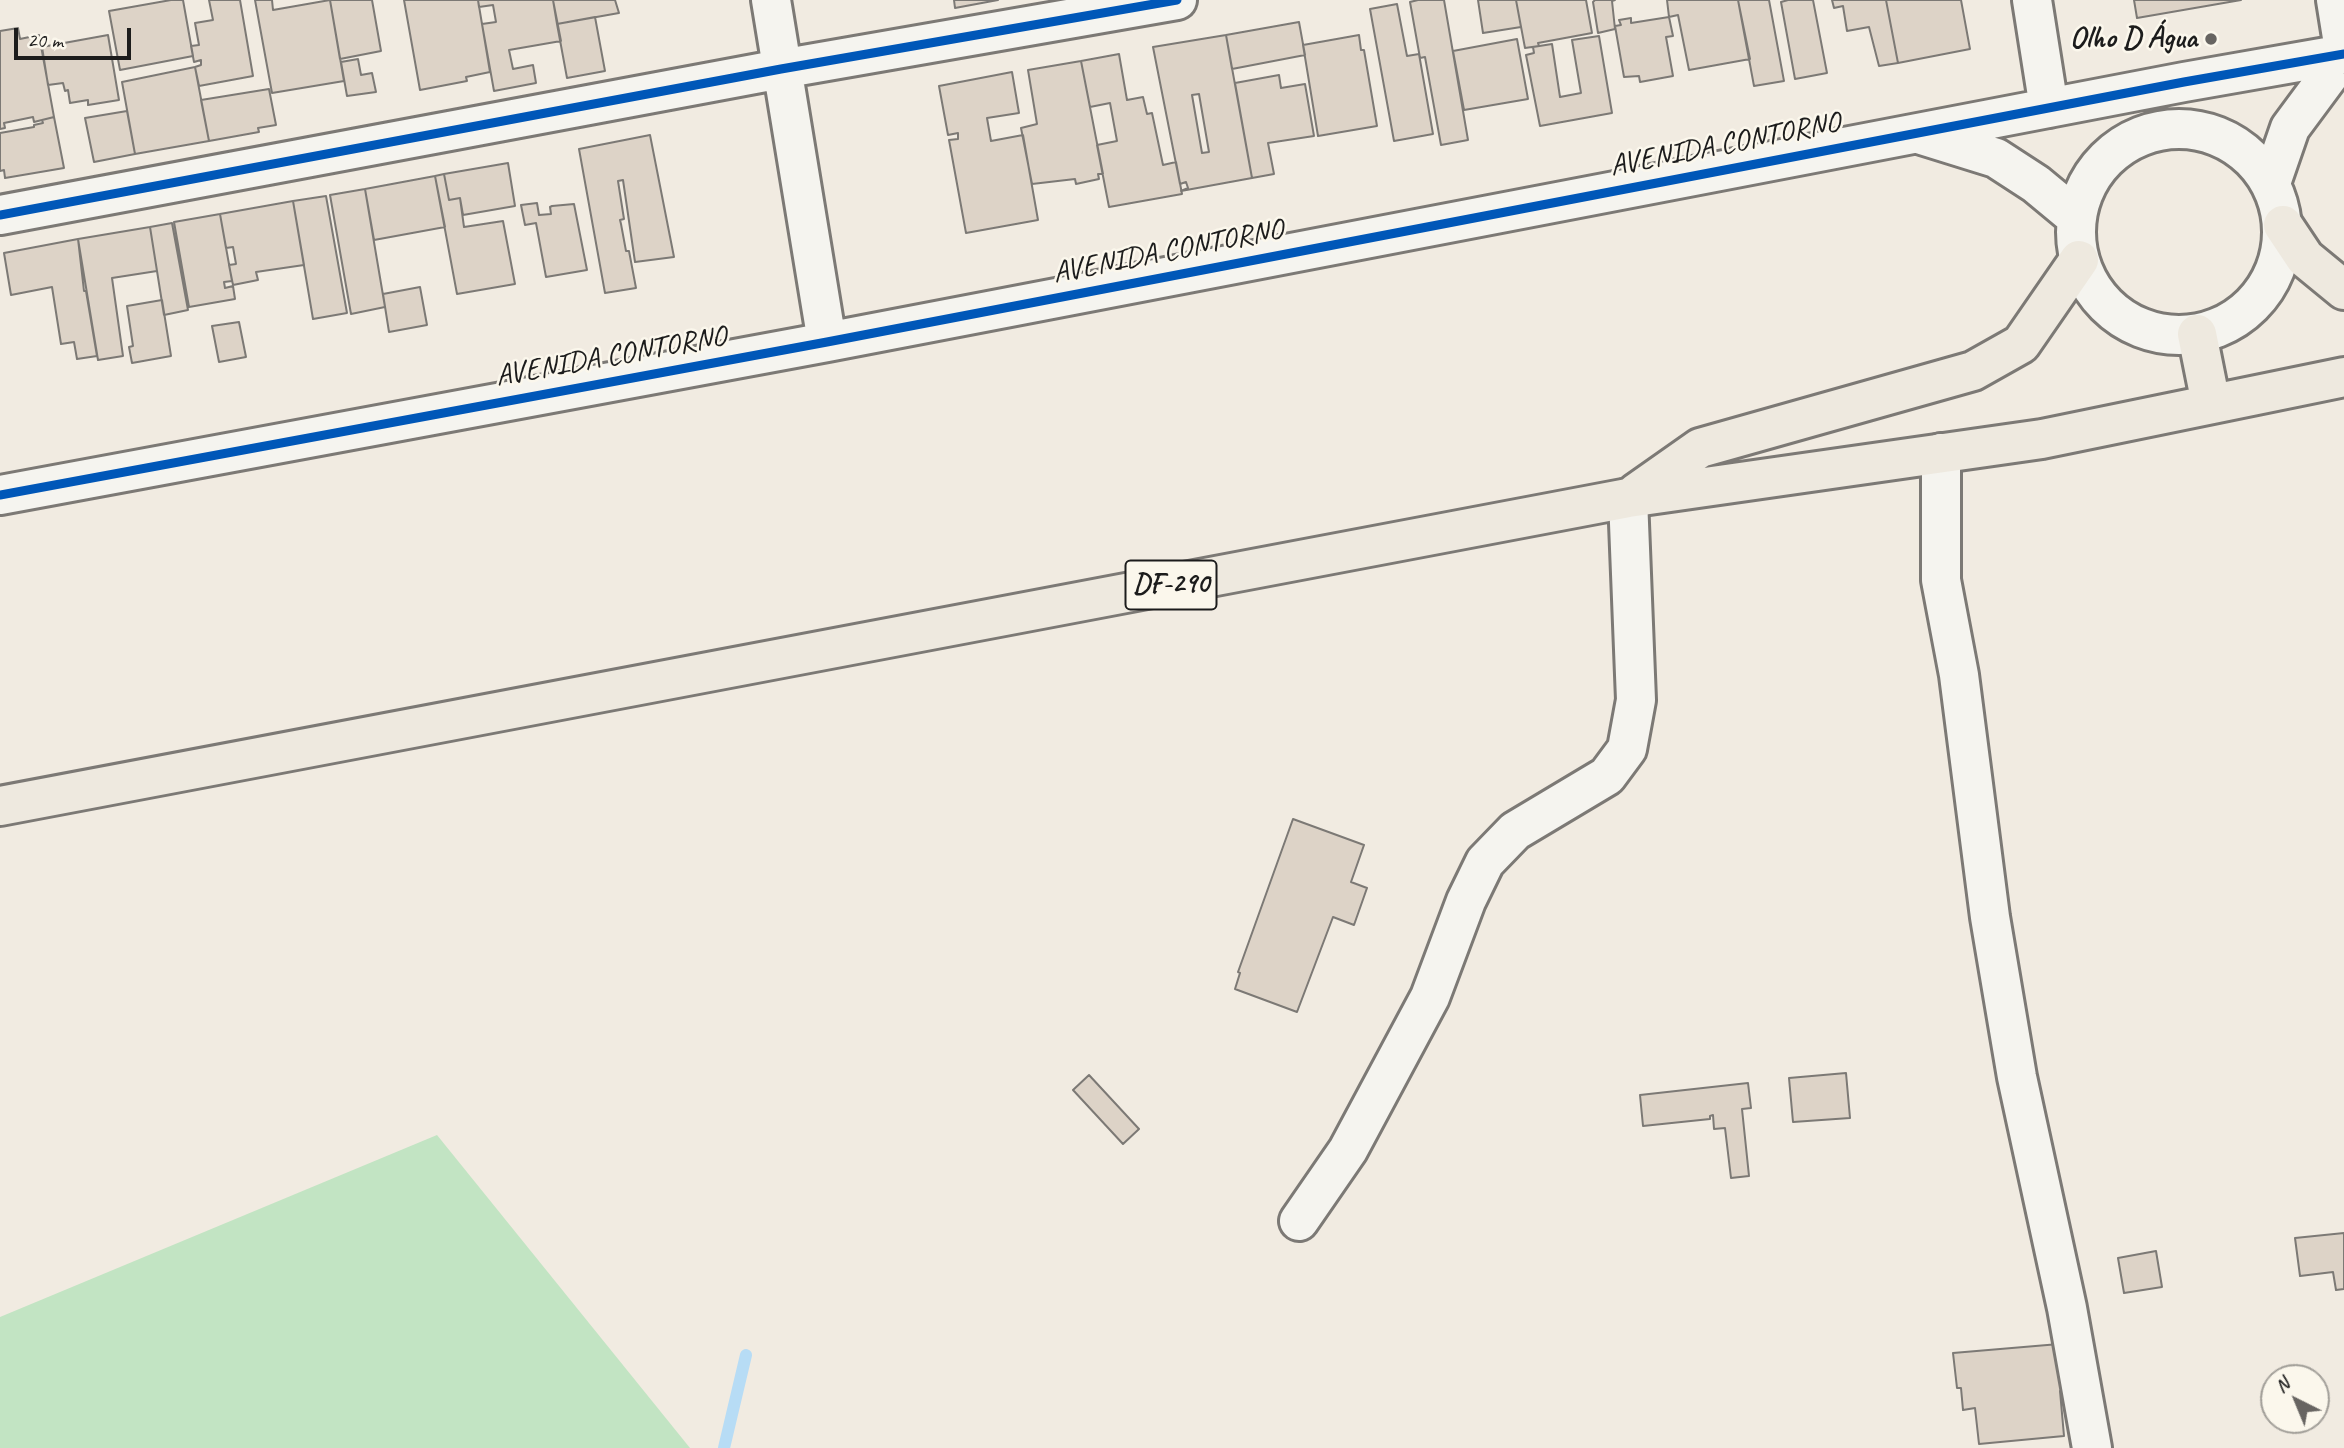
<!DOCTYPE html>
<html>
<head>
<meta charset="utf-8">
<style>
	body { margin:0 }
	#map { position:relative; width:2344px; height:1448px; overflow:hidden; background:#f1ebe1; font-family:Caveat,sans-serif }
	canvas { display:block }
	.north { position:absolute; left:2260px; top:1364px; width:70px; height:70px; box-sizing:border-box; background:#fbf7ec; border:2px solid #a29f99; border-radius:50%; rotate:317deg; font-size:19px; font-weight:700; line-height:28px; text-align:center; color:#1c1c1c }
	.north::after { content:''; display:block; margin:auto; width:24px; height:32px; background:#676461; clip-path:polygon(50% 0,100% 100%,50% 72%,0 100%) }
	.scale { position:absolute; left:14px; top:28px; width:117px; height:32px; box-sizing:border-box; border:4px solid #1c1c1c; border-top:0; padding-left:9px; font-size:21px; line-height:24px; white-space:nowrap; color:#1c1c1c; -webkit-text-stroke:5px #fbf7ec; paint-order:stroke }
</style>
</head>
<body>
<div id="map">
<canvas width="2344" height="1448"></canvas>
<div class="north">N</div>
<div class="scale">20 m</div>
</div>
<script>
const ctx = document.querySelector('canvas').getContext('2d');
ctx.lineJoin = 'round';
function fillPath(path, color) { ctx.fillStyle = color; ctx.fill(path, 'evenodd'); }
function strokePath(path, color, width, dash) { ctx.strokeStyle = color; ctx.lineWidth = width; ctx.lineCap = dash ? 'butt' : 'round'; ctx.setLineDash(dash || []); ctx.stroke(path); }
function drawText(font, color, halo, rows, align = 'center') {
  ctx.font = font + ' Caveat,sans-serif'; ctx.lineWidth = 5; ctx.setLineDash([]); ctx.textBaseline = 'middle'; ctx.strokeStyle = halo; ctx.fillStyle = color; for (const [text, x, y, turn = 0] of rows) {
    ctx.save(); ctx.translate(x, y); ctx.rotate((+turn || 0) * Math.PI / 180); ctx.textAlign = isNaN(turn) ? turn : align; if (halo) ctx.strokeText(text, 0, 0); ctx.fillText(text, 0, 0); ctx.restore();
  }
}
fillPath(new Path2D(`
	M437,1135l253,313h-690v-131z`), '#c2e4c3');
strokePath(new Path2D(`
	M724,1448l22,-93`), '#b7dcf5', 12);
const building = new Path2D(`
	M171,0h12l10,56 -73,14 -11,-59z
	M209,0h31l13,76 -54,10 -4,-19 6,-2v-5l-7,2 -3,-16 8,-1 -4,-22 18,-3z
	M255,0h17l1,10 57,-10 14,81 -72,12z
	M330,0h42l9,51 -41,8z
	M404,0h74l12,72 -24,5 1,4 -47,9z
	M478,0h75l8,41 -52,9 4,19 20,-4 3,18 -42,8 -12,-67 14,-2 -3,-17 -14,2z
	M553,0h62l4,13 -62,11z
	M954,0h44l-43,8z
	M1418,0h26l24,140 -27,5 -16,-88 -5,1 -10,-56z
	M1478,0h38l5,27 -38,6z
	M1516,0h70l6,33 -54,10 1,3 -14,2z
	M1595,0h20l-3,1 3,28 -17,4 -5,-31z
	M1667,0h71l12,59 -61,11 -11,-55 -9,2z
	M1738,0h31l15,81 -30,5z
	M1788,0h25l14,73 -32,6 -14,-77z
	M1832,0h54l12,63 -19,3 -10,-39 -22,4 -4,-25 -9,2z
	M1886,0h75l9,49 -72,14z
	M2134,0h107l-104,18z
	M1397,4l10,52 12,-2 14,80 -39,7 -24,-132z
	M595,17l10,54 -38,7 -10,-54z
	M1669,17l4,19 -7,1 7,39 -33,6 -1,-6 -15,1 -9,-51 6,-1 -2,-5 12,-2v5z
	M1299,22l6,33 -73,14 -6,-34z
	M18,28l2,11 19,-4 15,82 -20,5 -1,-5 -29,6 1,5 -5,1v-98z
	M108,35l11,65 -31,5v-5l-18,3 -2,-13 -3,1 -2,-8 -15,2 -6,-38z
	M1226,35l26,143 -71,13 7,-3 -2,-6 -6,2 -27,-137zM1199,94l10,58 -7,1 -10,-58z
	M1359,35l2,15h3l13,76 -59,10 -15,-91z
	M1599,36l13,77 -72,13 -14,-71 8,-2 -1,-6 19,-3 8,53 21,-4 -9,-53z
	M1517,39l11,60 -64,11 -11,-59z
	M1119,54l8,46 16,-3 4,17 5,-1 11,52 13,-3 6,32 -73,13 -12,-62 20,-4 -7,-38 -20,4 -9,-46z
	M358,59l3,16 11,-2 4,19 -29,4 -6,-34z
	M1081,61l22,113h-5l1,5 -23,5 -1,-5 -43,5 -11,-56 16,-4 -9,-54z
	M195,67l14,74 -74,13 -13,-72z
	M1012,72l7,41 -32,5 4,23 32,-6 15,85 -72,13 -17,-93 9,-1v-6l-10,2 -9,-49z
	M1279,75l2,13 24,-4 9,52 -46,7 6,31 -22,4 -17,-95z
	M269,89l7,36 -18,3 1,4 -50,9 -8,-41z
	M127,111l8,43 -41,8 -9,-44z
	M54,117l10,51 -59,10 -1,-8 -4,1v-38l34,-6v-2l9,-2 -1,-3z
	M650,135l24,122 -39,5 -12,-82 -5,1 6,38 -4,1 1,4 5,27h3l7,37 -31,5 -26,-144z
	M508,163l7,43 -52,9 -3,-17 -11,2 -5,-26z
	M444,174l5,26 11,-2 4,29 39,-6 12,63 -58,10 -22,-118z
	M435,176l10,51 -71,13 -9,-51z
	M365,189l20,118 -34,7 -21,-119z
	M326,196l21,117 -34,6 -20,-118z
	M293,201l11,64 -48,7 2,8 -25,5 -4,-20 7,-1 -3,-17 -7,1 -6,-34z
	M537,203l2,12 12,-1 -1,-7 2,-1 22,-2 13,66 -41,7 -10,-54 -11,2 -4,-20z
	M220,214l12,67 -8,1 1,6 8,-2 2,13 -46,8 -15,-85z
	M172,223l16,87 -24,5 -14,-88z
	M150,227l7,44 -45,7 11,78 -25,4 -20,-121z
	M78,239l6,52h2l11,65 -20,3 -3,-17 -13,2 -9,-57 -41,8 -7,-42z
	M420,287l7,38 -38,7 -6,-38z
	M162,300l9,56 -39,7 -3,-16 4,-1 -6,-40z
	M239,322l7,35 -27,5 -7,-36z
	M1293,819l71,26 -13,37 16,6 -13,37 -21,-8 -36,95 -62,-23 5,-16 -2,-1z
	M1846,1073l4,45 -57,4 -4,-44z
	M1089,1075l50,54 -16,15 -50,-54z
	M1748,1083l3,25 -9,1 7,67 -18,2 -6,-50 -11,1 -1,-14 -3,1v3l-67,7 -3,-31z
	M2344,1233v56l-8,1 -3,-18 -33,4 -5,-38z
	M2156,1251l6,36 -38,6 -6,-35z
	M2059,1344l4,47h-3l4,45 -85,8 -4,-36 -12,2 -2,-22h-4l-4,-35z`);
fillPath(building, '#ddd3c7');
strokePath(building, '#7c7975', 2);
const minor = new Path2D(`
	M771,0l56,342
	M2032,0l17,108
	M2336,0l8,50
	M2076 232a103 103 0 1 1 206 0a103 103 0 1 1-206 0Z
	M1922,135l74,23 40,26 41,34
	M2271,183l19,-55 54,-73
	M0,215l781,-146 396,-69
	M1941,453v127l18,95 31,242 27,160 50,231 25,140
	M0,495l827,-153 1357,-260 160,-28
	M1299,1221l49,-71 82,-153 36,-96 19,-39 30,-31 92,-55 20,-27 9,-49 -8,-202`);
const highway = new Path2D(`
	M2283,225l22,33 39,32
	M2197,334l14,70
	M1636,493l64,-45 273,-77 48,-27 58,-84
	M0,806l1628,-308 414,-59 302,-62`);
strokePath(minor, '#7c7975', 44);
strokePath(highway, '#7c7975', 44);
strokePath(minor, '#f5f4ef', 38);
strokePath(highway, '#eee9df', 38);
strokePath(new Path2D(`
	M0,215l781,-146 396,-69
	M0,495l827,-153 1357,-260 160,-28`), '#0057b8', 9);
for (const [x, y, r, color] of [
	[2211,39,7,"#676461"]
]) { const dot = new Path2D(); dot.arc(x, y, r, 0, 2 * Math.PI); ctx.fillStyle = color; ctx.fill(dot); strokePath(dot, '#fbf7ec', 2.5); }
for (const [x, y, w] of [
	[1171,585,91]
]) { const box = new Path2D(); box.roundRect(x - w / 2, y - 24.5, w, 49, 5); ctx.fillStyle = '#fbf7ec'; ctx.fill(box); strokePath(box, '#1c1c1c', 2); }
drawText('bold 28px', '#1c1c1c', null, [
	["DF-290",1171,585]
]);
drawText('bold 30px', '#1c1c1c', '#fbf7ec', [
	["Olho D Água",2197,39]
], 'right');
drawText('30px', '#1c1c1c', '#fbf7ec', [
	["AVENIDA CONTORNO",1725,145,-11],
	["AVENIDA CONTORNO",1168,252,-11],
	["AVENIDA CONTORNO",611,357,-10]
]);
</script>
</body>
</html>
